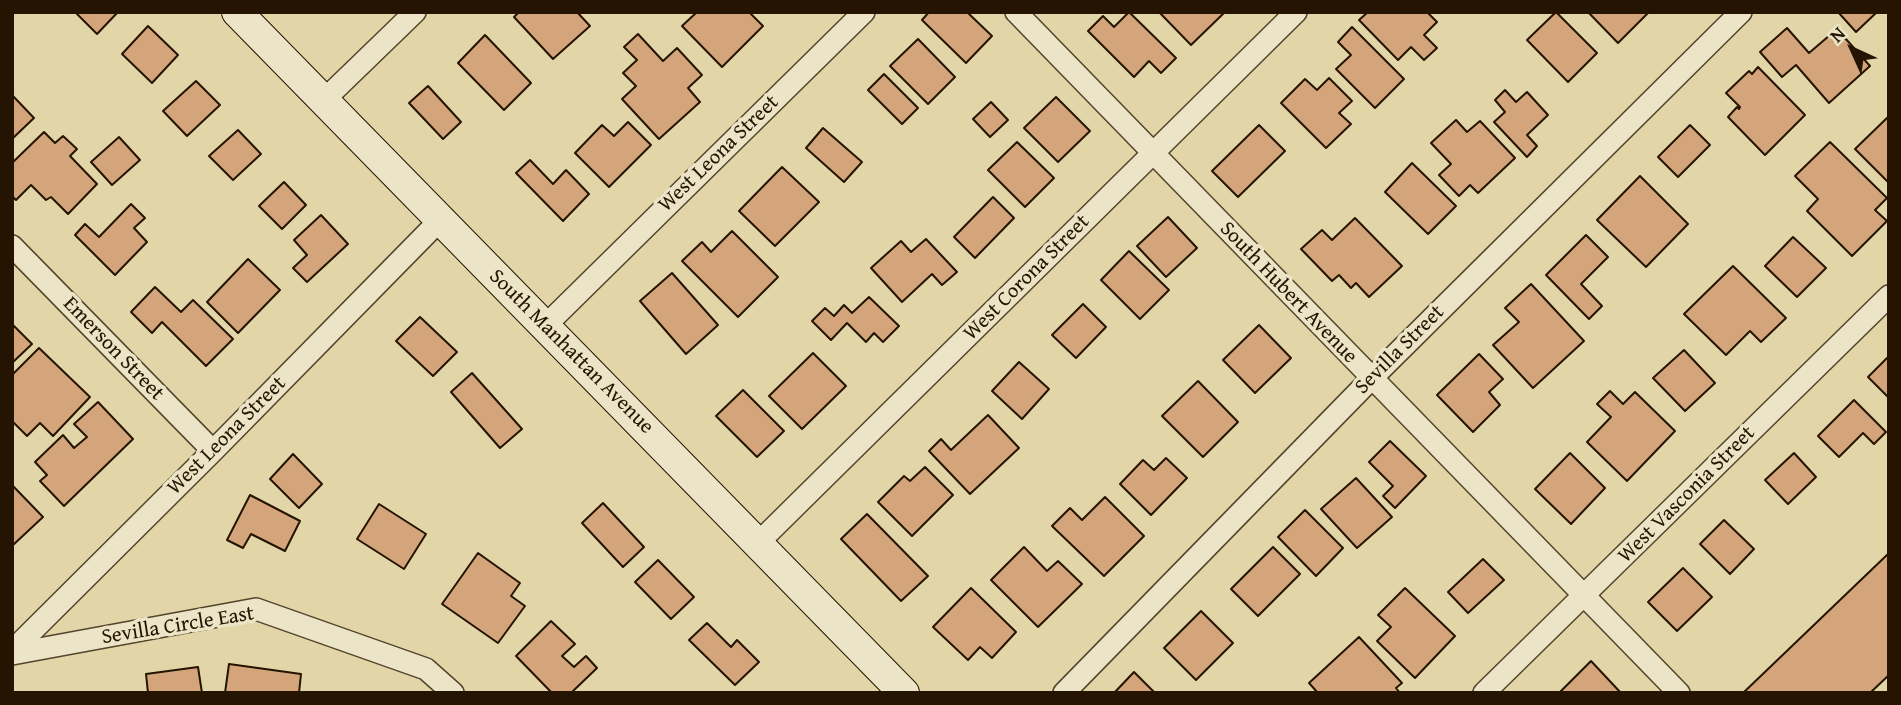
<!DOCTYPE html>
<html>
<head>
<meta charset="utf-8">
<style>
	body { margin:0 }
	#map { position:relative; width:1901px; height:705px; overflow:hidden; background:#e2d6a8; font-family:"Gentium Book Plus",serif }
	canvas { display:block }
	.frame { position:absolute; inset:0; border:14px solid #241401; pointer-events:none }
	.north { position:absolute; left:1817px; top:14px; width:70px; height:70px; -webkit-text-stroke:5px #ece4c6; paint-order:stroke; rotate:315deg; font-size:19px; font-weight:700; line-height:28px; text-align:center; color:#241401 }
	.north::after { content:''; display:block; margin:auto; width:24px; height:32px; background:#241401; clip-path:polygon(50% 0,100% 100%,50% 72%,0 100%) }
</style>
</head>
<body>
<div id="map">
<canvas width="1901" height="705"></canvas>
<div class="frame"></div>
<div class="north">N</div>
</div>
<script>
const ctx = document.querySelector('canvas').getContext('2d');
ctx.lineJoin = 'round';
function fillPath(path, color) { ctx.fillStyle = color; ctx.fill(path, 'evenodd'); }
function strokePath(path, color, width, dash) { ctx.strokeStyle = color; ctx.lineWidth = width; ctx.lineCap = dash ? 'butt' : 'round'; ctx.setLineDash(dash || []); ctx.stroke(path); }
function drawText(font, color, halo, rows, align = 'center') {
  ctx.font = font + ' "Gentium Book Plus",serif'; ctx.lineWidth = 7; ctx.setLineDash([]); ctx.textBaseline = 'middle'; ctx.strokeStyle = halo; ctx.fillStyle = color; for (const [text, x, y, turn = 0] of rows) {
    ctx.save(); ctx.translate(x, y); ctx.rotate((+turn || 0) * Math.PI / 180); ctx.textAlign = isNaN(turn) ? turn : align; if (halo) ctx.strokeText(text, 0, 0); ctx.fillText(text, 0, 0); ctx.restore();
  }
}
const building = new Path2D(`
	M79,12h39l-21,22 -20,-20z
	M519,12h58l13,14 -37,33 -39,-42z
	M697,12h52l14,14 -41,41 -40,-41z
	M929,12h38l25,24 -26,27 -44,-43z
	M1129,12l47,46 -15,15 -12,-12 -15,16 -46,-46 15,-15 11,11z
	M1159,12h66l-34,33z
	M1368,12h59l10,10 -13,13 13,13 -13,12 -13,-13 -13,13 -39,-40z
	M1556,12l41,41 -29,29 -41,-42z
	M1588,12h61l-31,31z
	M1838,12h39l-21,20z
	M148,26l30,29 -26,28 -30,-29z
	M1352,27l52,52 -29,29 -39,-39 15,-14 -13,-13z
	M1787,28l22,25 28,-24 33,37 -41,37 -33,-38 -14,12 -22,-25z
	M638,34l25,27 14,-13 25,27 -14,13 12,14 -41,37 -37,-40 14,-13 -13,-13 14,-13 -13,-13z
	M485,35l46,48 -27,27 -46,-47z
	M918,39l37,38 -27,27 -38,-38z
	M1758,67l47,48 -40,40 -37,-38 9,-10 2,2 1,-2 -14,-14 23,-22 3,3z
	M884,74l34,34 -16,16 -34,-34z
	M1329,78l23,23 -13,12 12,11 -25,24 -45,-45 24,-24 12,11z
	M196,81l24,24 -33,31 -24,-25z
	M428,86l33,36 -18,17 -34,-36z
	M1505,90l11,12 11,-10 21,23 -21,20 10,11 -10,11 -33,-35 11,-10 -10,-12z
	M12,95l22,23 -22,21z
	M1056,97l34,34 -32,31 -34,-34z
	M991,102l17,18 -18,17 -17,-18z
	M1889,116v67l-34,-34z
	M1456,120l11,12 13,-11 35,37 -37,35 -8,-8 -11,11 -20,-21 12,-11 -20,-21z
	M628,122l23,23 -42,42 -34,-34 27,-28 12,11z
	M1259,125l26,26 -47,46 -26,-26z
	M1690,125l20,20 -32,32 -20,-20z
	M823,128l39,34 -18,20 -38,-34z
	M238,130l23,24 -28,26 -24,-24z
	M44,132l11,11 8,-7 14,13 -7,7 27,28 -29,30 -17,-17 -5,3 -15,-15 -15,15 -4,-4v-33z
	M119,137l21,23 -28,25 -21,-23z
	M1017,142l37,36 -29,29 -37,-37z
	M1830,142l57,56 -12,12 12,11 -35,35 -45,-45 11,-12 -23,-23z
	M530,160l23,24 13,-14 23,24 -26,27 -47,-48z
	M1412,163l44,43 -28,28 -43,-42z
	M782,167l37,35 -44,44 -36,-35z
	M1640,176l48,48 -42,43 -49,-47z
	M284,182l22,23 -24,24 -23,-23z
	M993,197l21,21 -39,40 -21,-21z
	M131,204l14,14 -11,10 13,14 -32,33 -40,-40 10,-11 14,13z
	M321,215l27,29 -41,38 -14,-14 14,-13 -13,-15z
	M1168,217l29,31 -31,29 -29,-31z
	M1355,218l47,48 -33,31 -13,-14 -5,5 -12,-13 -7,6 -31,-32 21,-19 10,10z
	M732,231l46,46 -40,40 -56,-56 20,-19 9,10z
	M1586,235l22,22 -27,27 21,22 -13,13 -43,-44z
	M1793,237l33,31 -29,29 -32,-31z
	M926,239l31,33 -15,13 -10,-11 -30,28 -31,-34 30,-27 10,11z
	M1129,251l40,39 -29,29 -39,-39z
	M248,259l32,31 -42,43 -31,-31z
	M1733,266l53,52 -25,24 -11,-11 -24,24 -42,-41z
	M672,273l46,52 -32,29 -46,-53z
	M1531,284l53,57 -51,47 -40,-43 26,-23 -14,-14z
	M155,287l26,25 12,-12 40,39 -27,27 -44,-44 -10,11 -21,-21z
	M869,297l30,29 -16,16 -9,-9 -8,9 -19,-19 -16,17 -19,-19 13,-13 9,8 10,-11 8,8z
	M1083,304l23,23 -30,31 -24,-23z
	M420,317l37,35 -24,24 -37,-35z
	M12,324l20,20 -20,19z
	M1259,325l32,33 -36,35 -32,-33z
	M39,348l51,49 -37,39 -13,-13 -13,13 -15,-15v-46z
	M1684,350l31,33 -30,28 -32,-33z
	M813,353l33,33 -44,43 -33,-33z
	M1479,354l24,25 -14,13 11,13 -27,27 -36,-37z
	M1889,356v42l-21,-21z
	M1019,362l30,27 -27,30 -30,-28z
	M472,373l50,56 -22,19 -49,-56z
	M1198,381l40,41 -35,35 -41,-41z
	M743,390l41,41 -27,26 -41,-41z
	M1610,391l13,13 12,-12 40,39 -48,50 -40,-39 24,-25 -14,-13z
	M1854,400l32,32 -12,12 -11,-11 -24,24 -21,-21z
	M98,402l35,37 -69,67 -24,-25 7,-6 -12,-13 28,-27 11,13 13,-11 -13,-13z
	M988,415l31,33 -49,46 -41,-43 12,-12 10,11z
	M1390,441l36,35 -31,32 -12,-12 10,-10 -24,-24z
	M1570,453l35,35 -34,36 -36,-35z
	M1794,453l22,24 -28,27 -23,-24z
	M293,454l29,30 -23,24 -29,-29z
	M1166,458l21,20 -36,37 -31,-31 23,-24 11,10z
	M925,467l28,28 -41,41 -34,-34 26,-26 6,5z
	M1356,478l36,39 -35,31 -36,-39z
	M12,485l31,32 -31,29z
	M250,495l50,26 -15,30 -34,-17 -8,14 -16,-8z
	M1105,497l39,39 -40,40 -52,-50 18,-18 12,12z
	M603,503l41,44 -21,20 -41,-44z
	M379,504l47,30 -22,35 -47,-30z
	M1305,510l38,38 -27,28 -38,-39z
	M867,514l61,62 -27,25 -60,-62z
	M1724,520l30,29 -24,25 -30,-30z
	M1024,547l23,24 11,-10 24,23 -44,43 -47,-47z
	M1273,547l27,27 -42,42 -27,-27z
	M478,553l42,30 -9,13 14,10 -27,37 -56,-39z
	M1889,553v122l-19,18h-127z
	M1483,559l21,21 -36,33 -20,-21z
	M658,560l36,37 -23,22 -36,-37z
	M1683,568l29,29 -35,34 -29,-29z
	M971,588l45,44 -24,26 -12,-11 -12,13 -35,-33z
	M1405,588l50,48 -40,42 -38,-37 14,-14 -13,-12z
	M1201,611l32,32 -37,37 -32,-32z
	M551,621l24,23 -13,12 12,11 12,-11 11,12 -26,25h-19l-36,-37z
	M707,623l24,24 6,-7 22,22 -24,23 -46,-45z
	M1359,637l43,46 -6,5 4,5h-82l-9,-10z
	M1591,661l30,32h-62z
	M229,664l72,10 -2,19h-74z
	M198,667l4,26h-54l-2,-19z
	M1134,672l21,21h-41z`);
fillPath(building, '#d4a47b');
strokePath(building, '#241401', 2);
const street = new Path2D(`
	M1016,12l663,681
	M323,101l92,-89
	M12,246l201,205
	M545,326l319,-314
	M758,543l538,-531
	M12,651l201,-200 227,-231
	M12,654l244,-45 170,60 27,24
	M1064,693l307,-314 370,-367
	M1484,693l405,-397`);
const secondary = new Path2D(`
	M237,12l667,681`);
strokePath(street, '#54442b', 24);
strokePath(secondary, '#241401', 32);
strokePath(street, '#ece4c6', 21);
strokePath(secondary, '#ece4c6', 30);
drawText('21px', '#241401', '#ece4c6', [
	["West Leona Street",719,154,-44],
	["West Corona Street",1027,278,-45],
	["South Hubert Avenue",1288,293,46],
	["Emerson Street",113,349,46],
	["Sevilla Street",1400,350,-45],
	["South Manhattan Avenue",571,352,45],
	["West Leona Street",227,436,-45],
	["West Vasconia Street",1687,495,-45],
	["Sevilla Circle East",178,626,-9]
]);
</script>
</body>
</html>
